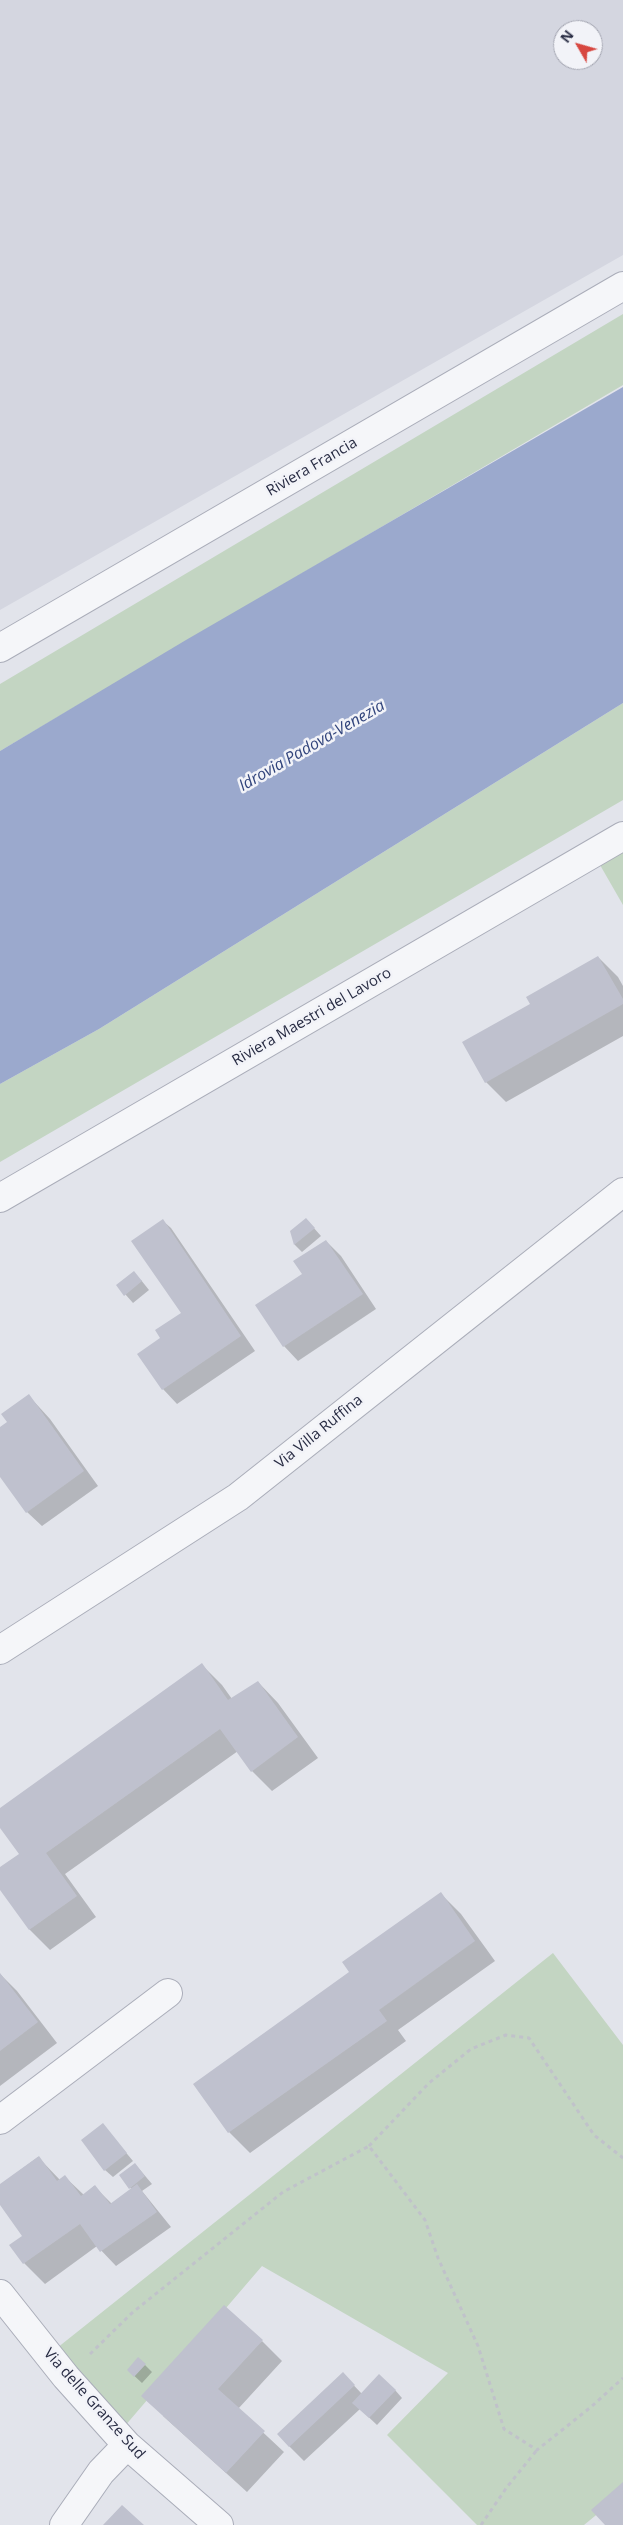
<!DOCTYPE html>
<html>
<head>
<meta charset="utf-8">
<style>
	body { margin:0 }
	#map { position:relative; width:623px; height:2525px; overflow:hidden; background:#e2e4eb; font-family:"Open Sans",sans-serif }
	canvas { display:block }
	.north { position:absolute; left:553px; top:20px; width:50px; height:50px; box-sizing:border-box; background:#f2f3f8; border:1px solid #a2a4b0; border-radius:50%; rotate:308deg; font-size:14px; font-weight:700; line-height:20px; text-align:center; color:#292d44 }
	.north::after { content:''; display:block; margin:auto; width:18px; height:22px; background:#d74740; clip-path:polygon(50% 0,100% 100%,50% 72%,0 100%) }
</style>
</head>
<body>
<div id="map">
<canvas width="623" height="2525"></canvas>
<div class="north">N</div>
</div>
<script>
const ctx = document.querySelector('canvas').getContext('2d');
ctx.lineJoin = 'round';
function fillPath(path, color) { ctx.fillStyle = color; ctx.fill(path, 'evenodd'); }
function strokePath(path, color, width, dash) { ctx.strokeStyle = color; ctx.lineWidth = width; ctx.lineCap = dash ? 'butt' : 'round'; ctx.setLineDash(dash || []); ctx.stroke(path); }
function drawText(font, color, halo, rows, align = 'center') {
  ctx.font = font + ' "Open Sans",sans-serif'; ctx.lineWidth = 5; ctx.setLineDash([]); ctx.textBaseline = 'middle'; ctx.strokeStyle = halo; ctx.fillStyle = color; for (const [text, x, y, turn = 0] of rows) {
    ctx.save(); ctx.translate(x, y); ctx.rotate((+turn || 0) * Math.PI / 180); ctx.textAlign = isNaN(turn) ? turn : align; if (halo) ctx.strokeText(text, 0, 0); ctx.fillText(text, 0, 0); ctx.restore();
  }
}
fillPath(new Path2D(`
	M0,0h623v255l-623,355zM563,30h30v30h-30z`), '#d4d6e0');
fillPath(new Path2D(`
	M623,314v71l-623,366v-67z
	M623,703v97l-623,362v-78l99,-55z
	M623,847v58l-27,-47z
	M553,1953l70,92v448l-39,32h-107l-90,-90 61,-62 -186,-107 -144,168 -61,-86z`), '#c3d5c2');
fillPath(new Path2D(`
	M623,387v316l-524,326 -99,55v-333l186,-111z`), '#9ba9cd');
fillPath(new Path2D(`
	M598,957l20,20 5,9v50l-117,66 -20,-20 46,-78z
	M163,1221l8,7 84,123 -78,53 -14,-15 -1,-50 21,-26 -51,-72z
	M313,1227l8,9 -19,16 -7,-7 -3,-14z
	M326,1241l15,15 35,53 -78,52 -14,-15 19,-72z
	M141,1280l8,10 -16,13 -15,-17z
	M29,1396l21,23 48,67 -56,40 -15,-14 -27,-37v-46l9,-7z
	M202,1665l20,20 10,14 26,-17 20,21 40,55 -46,33 -20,-20 -14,-20 -173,123 31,43 -46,33 -20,-20 -30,-42v-19l20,-15 -20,-29v-15z
	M441,1894l20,20 34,47 -97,69 8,11 -156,112 -21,-21 -34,-48 156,-111z
	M0,1974l17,17 40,52 -57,43z
	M103,2125l30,36 -20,16 -8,-7z
	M38,2157l22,23 5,-3 19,18 10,-9 18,18 20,-15 -2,-1 5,-24 17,20 -10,7 29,36 -55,39 -19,-20 -52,38 -21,-21 -13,-18 13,-9 -24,-33v-18z
	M262,2341l20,20 -44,48 46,43 -37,40 -84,-76z
	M145,2365l7,7 -10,11 -14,-13z
	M343,2374l19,20 33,-4 7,8 -25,27 -17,-16 -56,52 -15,-15z`), '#0003');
fillPath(new Path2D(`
	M598,956l25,43v5l-138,79 -23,-41 68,-38 -4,-7z
	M306,1218l9,10 -21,17 -4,-14z
	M163,1219l78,117 -79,54 -25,-36 23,-16 -5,-8 26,-17 -50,-72z
	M326,1240l37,54 -80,53 -28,-42 47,-31 -9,-13z
	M134,1271l8,10 -18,15 -8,-11z
	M29,1394l55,77 -58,42 -26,-36v-50l7,-5 -6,-8z
	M202,1663l26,37 30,-19 40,56 -47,35 -31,-43 -174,124 31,43 -48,34 -29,-40v-23l19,-13 -19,-26v-20z
	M441,1892l34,49 -96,69 8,11 -159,112 -35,-49 156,-112 -7,-10z
	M0,1973l38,49 -38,29z
	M103,2123l24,30 -23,18 -23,-31z
	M39,2156l18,25 8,-6 16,21 14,-11 15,19 27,-20 20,28 -57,40 -20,-28 -57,40 -14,-19 13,-9 -22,-31v-21z
	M135,2163l10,13 -16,13 -10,-14z
	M224,2305l39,35 -45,49 47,42 -39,42 -85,-77z
	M138,2357l8,7 -12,13 -7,-7z
	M343,2372l12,13 -66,62 -12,-13z
	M379,2374l17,16 -27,28 -17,-15z
	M623,2482v43h-18l-14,-15z
	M122,2505l22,20h-41z`), '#bfc1ce');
const minor = new Path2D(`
	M0,648l623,-362
	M0,1650l238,-153 385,-305
	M0,2120l168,-127
	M0,2294l66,83 61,68 92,80
	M64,2525l37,-53 26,-27`);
const tertiary = new Path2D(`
	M0,1198l623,-362`);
strokePath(minor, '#aaadb9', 30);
strokePath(tertiary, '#aaadb9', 30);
strokePath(new Path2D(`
	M369,2146l60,-63 42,-34 35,-14 23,3 65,97 29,23
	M90,2354l43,-42 150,-120 86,-46 56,74 13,38 40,88 26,83 33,21 54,-43 32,-29
	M481,2525l26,-38 30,-37`), '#c0c2ca', 3, [4, 4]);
strokePath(minor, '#f5f6f9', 28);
strokePath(tertiary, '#f5f6f9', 28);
drawText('15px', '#292d44', '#f2f3f8', [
	["Riviera Francia",312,467,-30],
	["Riviera Maestri del Lavoro",312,1017,-30],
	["Via Villa Ruffina",319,1432,-39],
	["Via delle Granze Sud",94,2404,48]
]);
drawText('italic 16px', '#30437b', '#f2f3f8', [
	["Idrovia Padova-Venezia",312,746,-30]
]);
</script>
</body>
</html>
